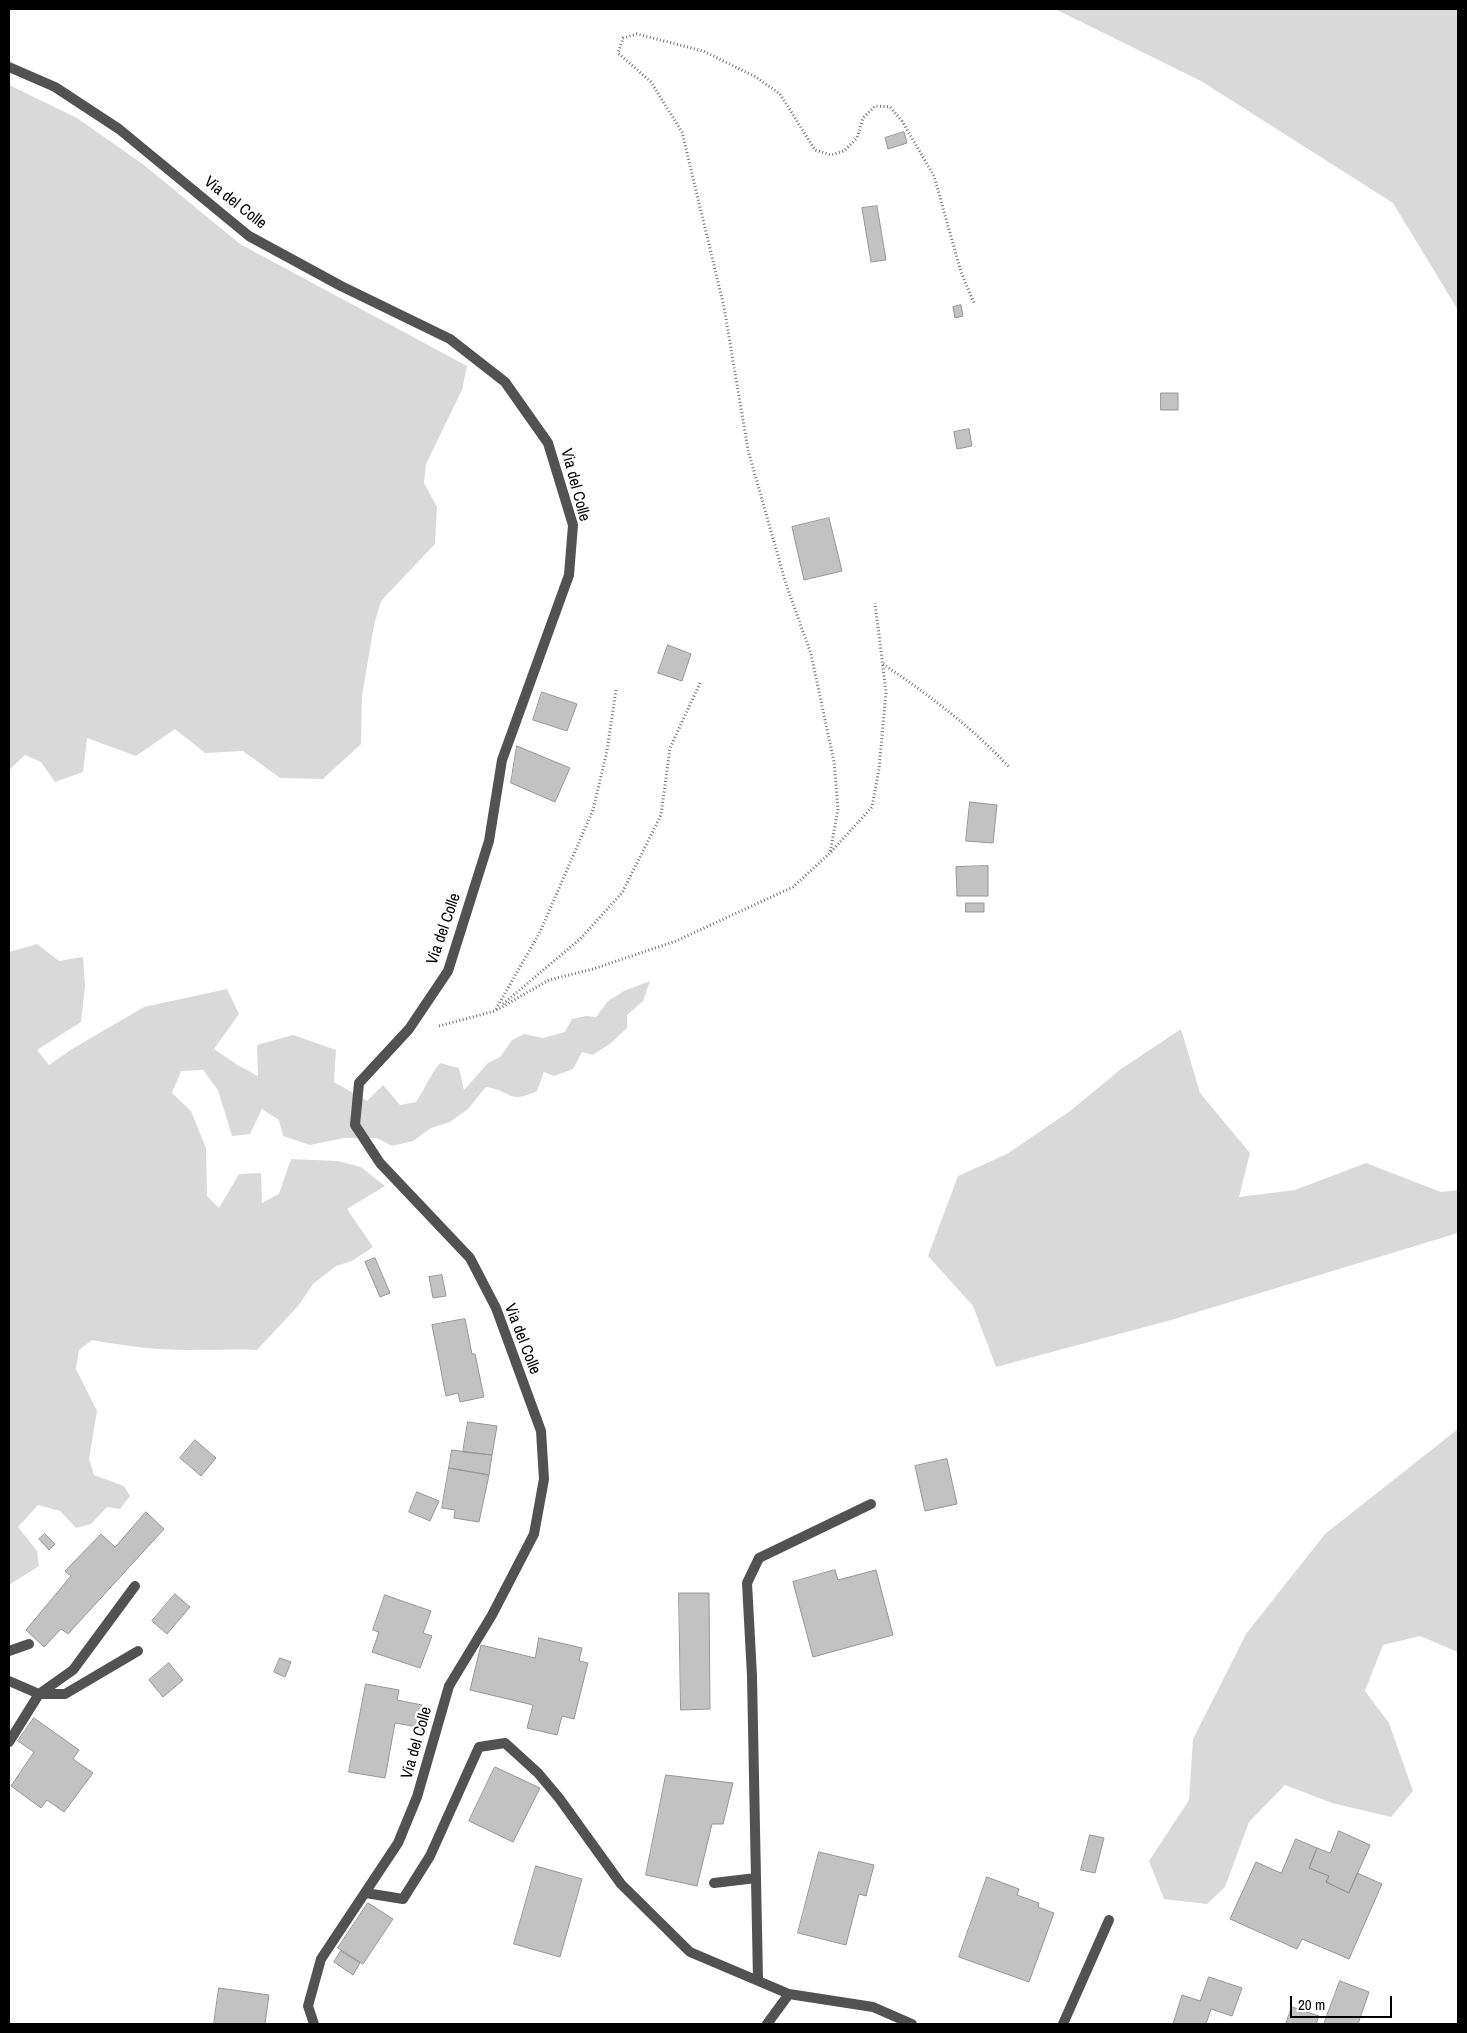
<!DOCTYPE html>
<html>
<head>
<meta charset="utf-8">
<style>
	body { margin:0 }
	#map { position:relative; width:1467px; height:2033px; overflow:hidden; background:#fff; font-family:"Archivo Narrow",sans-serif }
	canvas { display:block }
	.frame { position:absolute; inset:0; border:10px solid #000; pointer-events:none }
	.scale { position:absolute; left:1290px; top:1996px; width:102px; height:22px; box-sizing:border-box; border:2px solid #000; border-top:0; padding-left:6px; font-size:15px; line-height:18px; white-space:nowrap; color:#000; -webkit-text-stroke:4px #fff; paint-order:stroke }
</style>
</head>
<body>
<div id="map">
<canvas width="1467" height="2033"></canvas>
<div class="frame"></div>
<div class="scale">20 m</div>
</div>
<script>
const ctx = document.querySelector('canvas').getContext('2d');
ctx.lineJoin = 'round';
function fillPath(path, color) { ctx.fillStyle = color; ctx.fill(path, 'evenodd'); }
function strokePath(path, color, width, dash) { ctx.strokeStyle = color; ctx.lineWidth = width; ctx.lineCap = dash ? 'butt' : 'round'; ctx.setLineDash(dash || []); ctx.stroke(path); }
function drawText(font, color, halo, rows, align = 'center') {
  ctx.font = font + ' "Archivo Narrow",sans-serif'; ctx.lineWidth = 4.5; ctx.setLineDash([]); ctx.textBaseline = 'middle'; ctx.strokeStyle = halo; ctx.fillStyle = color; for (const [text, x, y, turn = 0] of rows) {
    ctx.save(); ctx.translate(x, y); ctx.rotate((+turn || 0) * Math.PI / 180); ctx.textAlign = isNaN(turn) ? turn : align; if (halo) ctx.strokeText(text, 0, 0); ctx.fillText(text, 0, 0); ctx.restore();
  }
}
fillPath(new Path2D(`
	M1055,9h403v301l-65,-107 -192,-122z
	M9,85l68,33 67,47 96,79 227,122 -5,24 -36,74 -2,19 13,24 -2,37 -54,57 -7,24 -12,71 -1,48 -38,35 -43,-1 -37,-27 -38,2 -30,-24 -39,27 -49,-18 -4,34 -28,10 -14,-20 -16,-7 -16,15z
	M37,944l22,17 24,-4 2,29 -4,36 -44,28 12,15 23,-16 72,-42 83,-18 12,25 -25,35 22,15 22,12 -1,-31 36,-10 43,15 -2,32 33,19 16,-16 17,20 16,-3c9,-13 14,-27 24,-39l19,5 5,22 24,-27 12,-6 12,-17 12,-6 19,4 22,-6 7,-13 14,-3 10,1 12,-16 16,-10 26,-10 -7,20 -16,14v13l-17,16 -18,11 -10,-3 -9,17 -19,7 -10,-4 -7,19c-29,14 -26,-1 -51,-4l-18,22 -18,13 -19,6 -18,13 -21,5 -15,-8h-33l-34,7 -27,-9 -4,-16 -17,-11 -12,25 -18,2 -14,-46 -15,-20 -22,1 -9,22 19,18 15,37 1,48 12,12 20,-34 22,-1 1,30 17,-9 12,-35 47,2 23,6 24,19 -38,23 26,38 -21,14 -16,5 -23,18 -14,21 -42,45c-23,-1 -46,0 -69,0 -32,0 -64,-4 -96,-10l-13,10 -3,19 21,42 -8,48 5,16 30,11 6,10 -10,13 -13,-2 -16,17 -15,4 -16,-17 -22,-6 -20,22 19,24 2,15 -30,19v-633z
	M1181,1029l19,64 50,60 -11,44 56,-7 71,-27 75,29 17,-2v43l-287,87 -175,47 -23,-61 -45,-50 30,-80 49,-22 63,-43 51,-42z
	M1458,1429v223l-38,-16 -37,9 -18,46 24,32 24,68 -22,26 -59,-14 -47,-18 -36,37 -24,65 -18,17 -43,-5 -15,-38 40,-61 4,-61 53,-105 79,-100z`), '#d9d9d9');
const building = new Path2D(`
	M904,132l3,11 -19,6 -3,-11z
	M877,206l9,54 -15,2 -9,-54z
	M961,305l2,11 -8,2 -2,-11z
	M1161,393h17v17h-17z
	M969,429l3,17 -15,3 -3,-17z
	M829,518l13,53 -38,9 -12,-53z
	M668,645l23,9 -9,27 -24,-8z
	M542,692l35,12 -10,27 -34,-11z
	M517,746l53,22 -15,34 -44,-19z
	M970,802l27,3 -4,38 -27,-2z
	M988,866v30h-31l-1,-29z
	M966,903h18v9h-18z
	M375,1258l15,35 -10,4 -15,-35z
	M442,1275l4,21 -13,2 -4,-21z
	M465,1319l7,35h3l9,43 -24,5 -2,-9 -12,3 -14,-71z
	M468,1422l29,4 -5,29 -29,-3z
	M195,1440l21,18 -15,18 -21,-18z
	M452,1450l40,5 -3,20 -40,-7z
	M947,1459l10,45 -32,7 -10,-45z
	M449,1468l40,7 -10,47 -25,-4 1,-8 -13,-2z
	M417,1492l22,9 -9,20 -21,-9z
	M146,1512l18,17 -96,105 -7,-5 -17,18 -18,-17 45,-54 -6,-5 36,-37 14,13z
	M45,1534l10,10 -6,6 -10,-11z
	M835,1570l3,10 38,-10 17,65 -80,22 -20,-75z
	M679,1593h30l1,116 -29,1z
	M175,1594l15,13 -23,27 -15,-13z
	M385,1595l46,16 -8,22 9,3 -12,32 -48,-16 7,-20 -6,-2z
	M539,1638l43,10 -3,13 9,2 -14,56 -12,-3 -5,19 -30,-7 6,-23 -63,-15 11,-45 54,13z
	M280,1658l11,4 -6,15 -11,-5z
	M169,1663l14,17 -20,17 -14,-17z
	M366,1684l33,6 -2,10 25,5 -4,22 -23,-4 -10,55 -36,-6z
	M34,1718l45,32 -6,9 20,14 -29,39 -17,-12 -6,8 -30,-22 23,-34 -16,-11z
	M495,1767l45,21 -27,54 -44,-21z
	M666,1775l67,8 -10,41h-11l-15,62 -51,-11z
	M1339,1831l31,14 -21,48 -23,-11 3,-6 -20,-8 8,-20 13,5z
	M1090,1835l14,3 -9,35 -14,-3z
	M1296,1839l21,9 -8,20 20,8 -3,6 23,11 8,-20 25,11 -33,75 -47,-20 -5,10 -67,-30 26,-57 25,11z
	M819,1852l55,13 -8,31 -7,-2 -13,51 -48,-12z
	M536,1866l46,13 -22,78 -46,-13z
	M987,1877l32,12 -2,6 22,8 -1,4 16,6 -25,69 -70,-25z
	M368,1903l25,16 -30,45 -25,-16z
	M341,1951l19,12 -7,12 -19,-13z
	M1209,1977l33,11 -10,28 -21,-7 -5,15h-33l9,-29 18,6z
	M1340,1981l29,11 -11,32h-34z
	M219,1988l50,7 -4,29h-51z
	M1292,2007l27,9 -3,8h-30z`);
fillPath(building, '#c2c2c2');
strokePath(building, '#969696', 1);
strokePath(new Path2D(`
	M883,664c46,31 90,64 127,104
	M831,852l41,-45 7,-38 7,-77 -11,-89
	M503,1004l77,-65 42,-46 39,-78 9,-67 31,-67
	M496,1009l44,-77 53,-122 14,-59 9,-61
	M439,1026l56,-15 54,-31 44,-11 83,-28 117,-54 37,-34 8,-44 -4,-47 -23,-108 -25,-70 -38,-134 -24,-143 -42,-175 -31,-50 -33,-29 5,-15 14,-4 66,17 53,26 24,17 35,56 16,5 13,-4 13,-13 6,-20 12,-12 15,1 12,14 32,55 27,96 13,31`), '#747474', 3, [1, 2.5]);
strokePath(new Path2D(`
	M9,1651l20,-7
	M9,1681l30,13h26l73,-43
	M9,1742l30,-48 34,-24 62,-84
	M714,1883l42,-5
	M758,1980l-6,-304 -5,-93 12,-25 112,-54
	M1063,2024l46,-104`), '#525252', 10);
strokePath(new Path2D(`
	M9,67l46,20 64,42 130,107 92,50 109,53 55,43 43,61 25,82 -4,50 -67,185 -13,81 -41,130 -39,58 -50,54 -4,42 25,38 90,95 26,50 45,123 3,48 -10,55 -42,81 -43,71 -32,111 -19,46 -77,116 -13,47 6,18
	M366,1893l37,6 27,-43 49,-109 26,-4 33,30 21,25 62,86 69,68 99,42 84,13 39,17
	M767,2024l22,-30`), '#525252', 10);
drawText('16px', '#000', '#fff', [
	["Via del Colle",235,203,38],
	["Via del Colle",575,485,75],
	["Via del Colle",444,929,-71],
	["Via del Colle",522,1339,69],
	["Via del Colle",417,1743,-74]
]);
</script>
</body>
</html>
